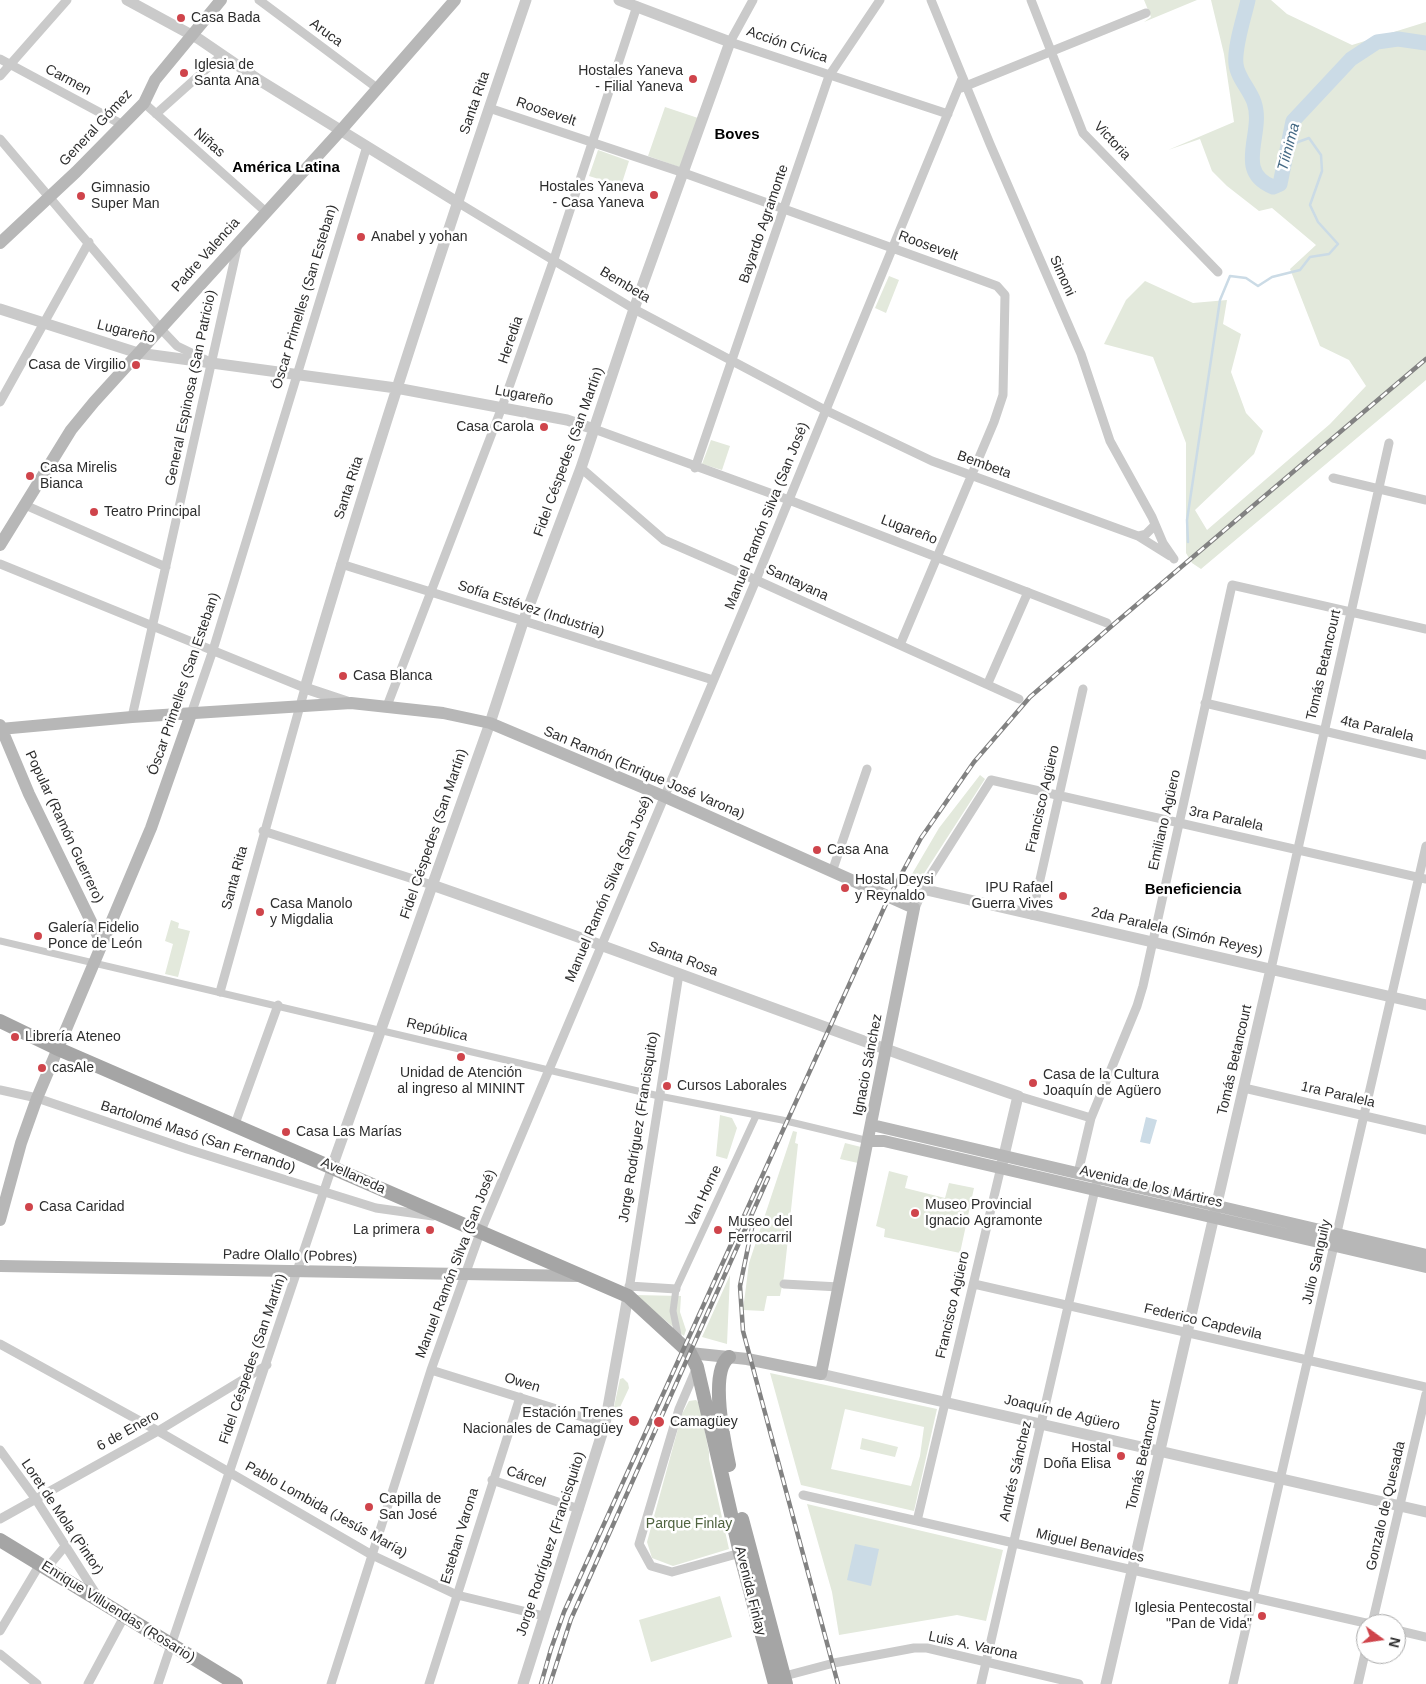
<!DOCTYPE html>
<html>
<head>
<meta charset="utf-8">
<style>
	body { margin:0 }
	#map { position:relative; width:1426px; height:1684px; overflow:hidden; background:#fff; font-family:Helvetica,sans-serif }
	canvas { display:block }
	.north { position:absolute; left:1356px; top:1614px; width:50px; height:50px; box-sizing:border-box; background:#fff; border:1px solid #ababab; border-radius:50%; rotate:104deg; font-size:14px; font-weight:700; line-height:20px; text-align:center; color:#2d2d2d }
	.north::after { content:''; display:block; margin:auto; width:18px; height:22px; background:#cf444b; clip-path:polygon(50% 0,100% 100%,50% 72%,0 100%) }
</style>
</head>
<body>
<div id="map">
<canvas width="1426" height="1684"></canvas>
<div class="north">N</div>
</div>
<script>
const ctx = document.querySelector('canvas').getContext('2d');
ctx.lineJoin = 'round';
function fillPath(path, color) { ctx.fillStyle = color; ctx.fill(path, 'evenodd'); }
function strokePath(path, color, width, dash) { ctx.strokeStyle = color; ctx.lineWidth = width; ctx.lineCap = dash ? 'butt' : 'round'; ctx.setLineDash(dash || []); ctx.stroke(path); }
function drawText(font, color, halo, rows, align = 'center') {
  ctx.font = font + ' Helvetica,sans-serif'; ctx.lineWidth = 5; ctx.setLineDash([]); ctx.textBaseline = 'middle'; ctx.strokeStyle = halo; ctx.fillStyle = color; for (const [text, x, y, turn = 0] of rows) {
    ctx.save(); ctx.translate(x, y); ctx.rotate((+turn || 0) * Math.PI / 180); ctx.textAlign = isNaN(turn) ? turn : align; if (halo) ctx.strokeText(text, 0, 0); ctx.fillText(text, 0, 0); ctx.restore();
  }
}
fillPath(new Path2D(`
	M1144,0h53l-53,22 7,-5z
	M1211,0h60l16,14 65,31 74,-23v358l-225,189 -9,-6 -6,-10v-110l-33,-86 -49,-13 22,-44 19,-19 48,22 34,-3 -4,24 18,10 -10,38 15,41 17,18 -9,23 -59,56 12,20 123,-106 36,-38 -17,-26 -29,-14 -30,-77 26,-24 -44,-37 -13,3 -32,-25 -15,-15 -12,-32 -32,11 -22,-16 -25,-38 25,38 22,16 66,-28 -10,-68z
	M665,107l33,11 -16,50 -34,-12z
	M598,150l31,11 -8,25 -32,-10z
	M889,276l10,4 -13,33 -11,-5z
	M711,440l19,6 -8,24 -20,-6z
	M980,775l5,4 -69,107h-11l34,-58z
	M171,920l8,3 -1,5 12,3 -12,46 -13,-3 8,-30 -8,-3z
	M720,1115l12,3 5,10 -10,31 -11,-3z
	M793,1131l4,1 -2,11 3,1 -14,132 -4,20h-13l-3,15 -21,-1 6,-47z
	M845,1143l16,4 -3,16 -18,-4z
	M889,1171l19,5 -3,12 40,10 4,-15 25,5 -14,65 -76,-16 1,-8 -9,-3z
	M730,1275l-3,69 -25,-7z
	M635,1295l46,1 -1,16 6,18 -2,6z
	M770,1373l167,36 -23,102 -113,-26zM845,1409l79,18 -4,29 -9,30 -80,-17z
	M623,1378l5,5 1,5 -15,32 -2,-4 8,-37z
	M696,1400l3,3 10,49v7l20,90 -56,17 -21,-8 -5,-16 35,-128 7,-13z
	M862,1438l36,9 -3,10 -35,-8z
	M807,1504l196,46 -17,71 -29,-6 -118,20 -7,-43z
	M720,1596l12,41 -81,25 -12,-42z`), '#e3e9dc');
fillPath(new Path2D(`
	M1146,1117l11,3 -7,24 -10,-2z
	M855,1544l24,5 -8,37 -24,-6z`), '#cbdbe6');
strokePath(new Path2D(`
	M1188,542l-1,-22 33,-220 10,-24 16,2 12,8 14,-9 28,-7 10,-13 19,-3 9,-10 -20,-22 -8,-17 12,-34 -1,-16 -12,-17 -11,4 -11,9`), '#cbdbe6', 2.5);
strokePath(new Path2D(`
	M1248,0c-4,18 -14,47 -12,64 1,13 14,26 18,38 11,31 -21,69 19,85l7,-3 13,-63 58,-62 26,-17 21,-3 28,4`), '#cbdbe6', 15);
strokePath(new Path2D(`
	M0,941l659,155 123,24 87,21
	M679,1340l-6,-29 3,-22 80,-173`), '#cacaca', 7);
strokePath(new Path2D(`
	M259,0l118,88
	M753,0l-23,42 218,72
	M931,0l59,144 91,210 29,87 42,76 11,26 11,16
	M1031,0l52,133 135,139
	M0,59l123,66
	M0,76l67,-76
	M961,88l185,-75
	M144,103l122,109
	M489,108l195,65 286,103 27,10 8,9 -2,100 -9,27 -94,223
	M156,114l66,-59
	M0,139l160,189 17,18 29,14
	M457,202l177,107 191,101 107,51 206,75 8,-2 8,-8
	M0,402l89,-160
	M594,429l195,71 318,123
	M581,468l83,72 92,40 263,119
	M695,468l134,-392 51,-76
	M1333,478l93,22
	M25,505l141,62
	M1138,536l32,20
	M0,564l305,124 -85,304
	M341,564l372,116
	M988,683l40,-91
	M1205,703l221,52
	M387,706l115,-299 52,-148 83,-253
	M191,714l22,-64 154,-504
	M132,717l106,-473
	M263,831l169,54
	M832,872l35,-103
	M922,889l69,-109 435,99
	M1032,915l51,-226
	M1271,969l118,-526
	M1244,1088l182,42
	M0,1090l37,8 150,51 189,59 57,8
	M1018,1096l73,22
	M235,1124l43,-119
	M1078,1173l13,-55 46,-112 6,-20 89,-401 194,44
	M784,1284l55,3
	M974,1284l452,103
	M629,1286l47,3
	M628,1296l51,-322
	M0,1344l158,87 214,124 85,40 87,21
	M697,1367l-18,42 -40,135 12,22 21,6 72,-20
	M431,1370l174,54
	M0,1450l35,48 63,99
	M492,1480l87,29
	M803,1495l567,129
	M0,1519l158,-88 109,-66
	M917,1521l84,-354
	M47,1568l19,-23
	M1372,1624l54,-230
	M1396,1630l30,7
	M0,1631l40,-67
	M0,1654l37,30
	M781,1677l53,-14 80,-15h13l152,36
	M88,1684l37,-69
	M158,1684l174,-517
	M331,1684l100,-314 49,-137 276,-653 206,-501
	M429,1684l91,-287
	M981,1684l115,-499
	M1233,1684l193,-838
	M1358,1684l8,-35`), '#cacaca', 9);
strokePath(new Path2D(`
	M127,0l72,39 60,41 198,122
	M0,309l138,44 258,35 171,32 27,9
	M347,702l-42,-14c67,-231 143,-460 221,-688
	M432,885c196,68 390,143 586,211l-16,68
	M914,908l8,-19 504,116
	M332,1167l158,-444 33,-101 58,-154 53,-159 96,-267 -111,-42
	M821,1374l605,138
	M523,1684l82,-260 23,-128
	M1106,1684l165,-715`), '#cacaca', 11);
strokePath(new Path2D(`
	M0,243l76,-71 68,-69 11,-23 66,-80
	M0,545l71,-115 23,-28 248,-273 113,-129
	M0,725l29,69 72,148
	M0,729l132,-12 219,-14 92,10 47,10 173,73 251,112 -93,466 -74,-15 -57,-6
	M872,1125l554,130
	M869,1141h15l542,126
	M0,1220l21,-77 16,-45 114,-270 40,-114
	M0,1266l579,10`), '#b7b7b7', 12);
strokePath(new Path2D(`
	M0,1021l56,27 572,248 62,57 7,14 43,186 35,131
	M729,1357c-20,14 -5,85 0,108
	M742,1519l44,165
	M0,1540l236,144`), '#a5a5a5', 14);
const rail = new Path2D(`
	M752,1228l-12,58 3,45 95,353
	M541,1684l10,-35 13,-37 325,-715 32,-59 53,-76 56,-65 84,-73 312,-265
	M550,1684l21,-65 197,-441`);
strokePath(rail, '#828282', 4.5);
strokePath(rail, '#fff', 2.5, [8]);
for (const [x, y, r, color] of [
	[181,18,5,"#cf444b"],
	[184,73,5,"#cf444b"],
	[693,79,5,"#cf444b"],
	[654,195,5,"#cf444b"],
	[81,196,5,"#cf444b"],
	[361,237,5,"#cf444b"],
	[136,365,5,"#cf444b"],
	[544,427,5,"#cf444b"],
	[30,476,5,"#cf444b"],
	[94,512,5,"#cf444b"],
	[343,676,5,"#cf444b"],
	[817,850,5,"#cf444b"],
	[845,888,5,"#cf444b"],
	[1063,896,5,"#cf444b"],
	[260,912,5,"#cf444b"],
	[38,936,5,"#cf444b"],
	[15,1037,5,"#cf444b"],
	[461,1057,5,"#cf444b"],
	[42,1068,5,"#cf444b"],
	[1033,1083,5,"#cf444b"],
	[667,1086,5,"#cf444b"],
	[286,1132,5,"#cf444b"],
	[29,1207,5,"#cf444b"],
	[915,1213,5,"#cf444b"],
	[430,1230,5,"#cf444b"],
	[718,1230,5,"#cf444b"],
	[634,1421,6,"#cf444b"],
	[659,1422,6,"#cf444b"],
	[1121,1456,5,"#cf444b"],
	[369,1507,5,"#cf444b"],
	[1262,1616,5,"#cf444b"]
]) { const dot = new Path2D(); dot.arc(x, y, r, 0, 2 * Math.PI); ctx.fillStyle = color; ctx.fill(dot); strokePath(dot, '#fff', 2); }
drawText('14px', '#2d2d2d', '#fff', [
	["Casa Bada",191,18],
	["Iglesia de",194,65],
	["Santa Ana",194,81],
	["Hostales Yaneva",683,71,"right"],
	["- Filial Yaneva",683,87,"right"],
	["Hostales Yaneva",644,187,"right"],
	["- Casa Yaneva",644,203,"right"],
	["Gimnasio",91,188],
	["Super Man",91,204],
	["Anabel y yohan",371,237],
	["Casa de Virgilio",126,365,"right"],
	["Casa Carola",534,427,"right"],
	["Casa Mirelis",40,468],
	["Bianca",40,484],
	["Teatro Principal",104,512],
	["Casa Blanca",353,676],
	["Casa Ana",827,850],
	["Hostal Deysi",855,880],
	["y Reynaldo",855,896],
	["IPU Rafael",1053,888,"right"],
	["Guerra Vives",1053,904,"right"],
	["Casa Manolo",270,904],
	["y Migdalia",270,920],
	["Galería Fidelio",48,928],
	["Ponce de León",48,944],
	["Librería Ateneo",25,1037],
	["casAle",52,1068],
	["Unidad de Atención",461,1073,"center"],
	["al ingreso al MININT",461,1089,"center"],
	["Casa de la Cultura",1043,1075],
	["Joaquín de Agüero",1043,1091],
	["Cursos Laborales",677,1086],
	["Casa Las Marías",296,1132],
	["Museo Provincial",925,1205],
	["Ignacio Agramonte",925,1221],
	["Casa Caridad",39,1207],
	["Museo del",728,1222],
	["Ferrocarril",728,1238],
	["La primera",420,1230,"right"],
	["Estación Trenes",623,1413,"right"],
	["Nacionales de Camagüey",623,1429,"right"],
	["Camagüey",670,1422],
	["Hostal",1111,1448,"right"],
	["Doña Elisa",1111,1464,"right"],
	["Capilla de",379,1499],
	["San José",379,1515],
	["Iglesia Pentecostal",1252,1608,"right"],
	["\"Pan de Vida\"",1252,1624,"right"]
], 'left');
drawText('14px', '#2d2d2d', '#fff', [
	["Aruca",326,33,36],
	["Acción Cívica",787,45,19],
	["Carmen",68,80,28],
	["Santa Rita",475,103,-71],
	["Roosevelt",546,112,19],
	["General Gómez",96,128,-47],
	["Victoria",1112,141,47],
	["Niñas",209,143,41],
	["Bayardo Agramonte",764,224,-71],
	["Roosevelt",928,246,20],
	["Padre Valencia",206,255,-48],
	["Simoni",1062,276,66],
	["Bembeta",625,285,31],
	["Óscar Primelles (San Esteban)",305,297,-73],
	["Lugareño",126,332,14],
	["Heredia",511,340,-71],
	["General Espinosa (San Patricio)",191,388,-78],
	["Lugareño",524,396,11],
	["Fidel Céspedes (San Martín)",569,452,-70],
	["Bembeta",984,465,20],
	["Santa Rita",349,488,-72],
	["Manuel Ramón Silva (San José)",767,516,-68],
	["Lugareño",909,530,21],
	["Santayana",797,583,25],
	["Sofía Estévez (Industria)",531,609,18],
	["Tomás Betancourt",1324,665,-77],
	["Óscar Primelles (San Esteban)",184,684,-71],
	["4ta Paralela",1377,729,13],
	["San Ramón (Enrique José Varona)",644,773,23],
	["Francisco Agüero",1043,799,-77],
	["3ra Paralela",1226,819,12],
	["Emiliano Agüero",1165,820,-77],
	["Popular (Ramón Guerrero)",64,827,65],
	["Fidel Céspedes (San Martín)",434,834,-71],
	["Santa Rita",235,878,-75],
	["Manuel Ramón Silva (San José)",609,889,-67],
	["2da Paralela (Simón Reyes)",1177,932,13],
	["Santa Rosa",683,959,21],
	["República",437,1030,13],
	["Tomás Betancourt",1235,1060,-77],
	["Ignacio Sánchez",868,1065,-79],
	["1ra Paralela",1338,1095,13],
	["Jorge Rodríguez (Francisquito)",639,1127,-81],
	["Bartolomé Masó (San Fernando)",198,1137,18],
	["Avellaneda",353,1176,24],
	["Avenida de los Mártires",1151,1187,13],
	["Van Horne",704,1196,-65],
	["Padre Olallo (Pobres)",290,1256,1],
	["Julio Sanguily",1317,1262,-77],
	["Manuel Ramón Silva (San José)",456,1264,-69],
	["Francisco Agüero",953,1305,-77],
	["Federico Capdevila",1203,1322,13],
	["Fidel Céspedes (San Martín)",253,1359,-71],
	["Owen",522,1383,17],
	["Joaquín de Agüero",1062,1413,13],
	["6 de Enero",128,1431,-29],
	["Tomás Betancourt",1144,1455,-77],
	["Andrés Sánchez",1016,1471,-77],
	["Cárcel",526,1477,18],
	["Gonzalo de Quesada",1386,1506,-77],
	["Pablo Lombida (Jesús María)",326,1510,29],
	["Loret de Mola (Pintor)",62,1517,56],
	["Esteban Varona",460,1536,-73],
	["Jorge Rodríguez (Francisquito)",551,1544,-72],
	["Miguel Benavides",1090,1546,13],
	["Avenida Finlay",750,1591,76],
	["Enrique Villuendas (Rosario)",118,1612,32],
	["Luis A. Varona",973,1646,12]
]);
drawText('14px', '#4f6340', '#fff', [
	["Parque Finlay",689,1524]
]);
drawText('bold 15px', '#000', '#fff', [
	["Boves",737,135],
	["América Latina",286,168],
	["Beneficiencia",1193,890]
]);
drawText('italic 15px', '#456a85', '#fff', [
	["Tíinima",1289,147,-75]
]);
</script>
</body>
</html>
